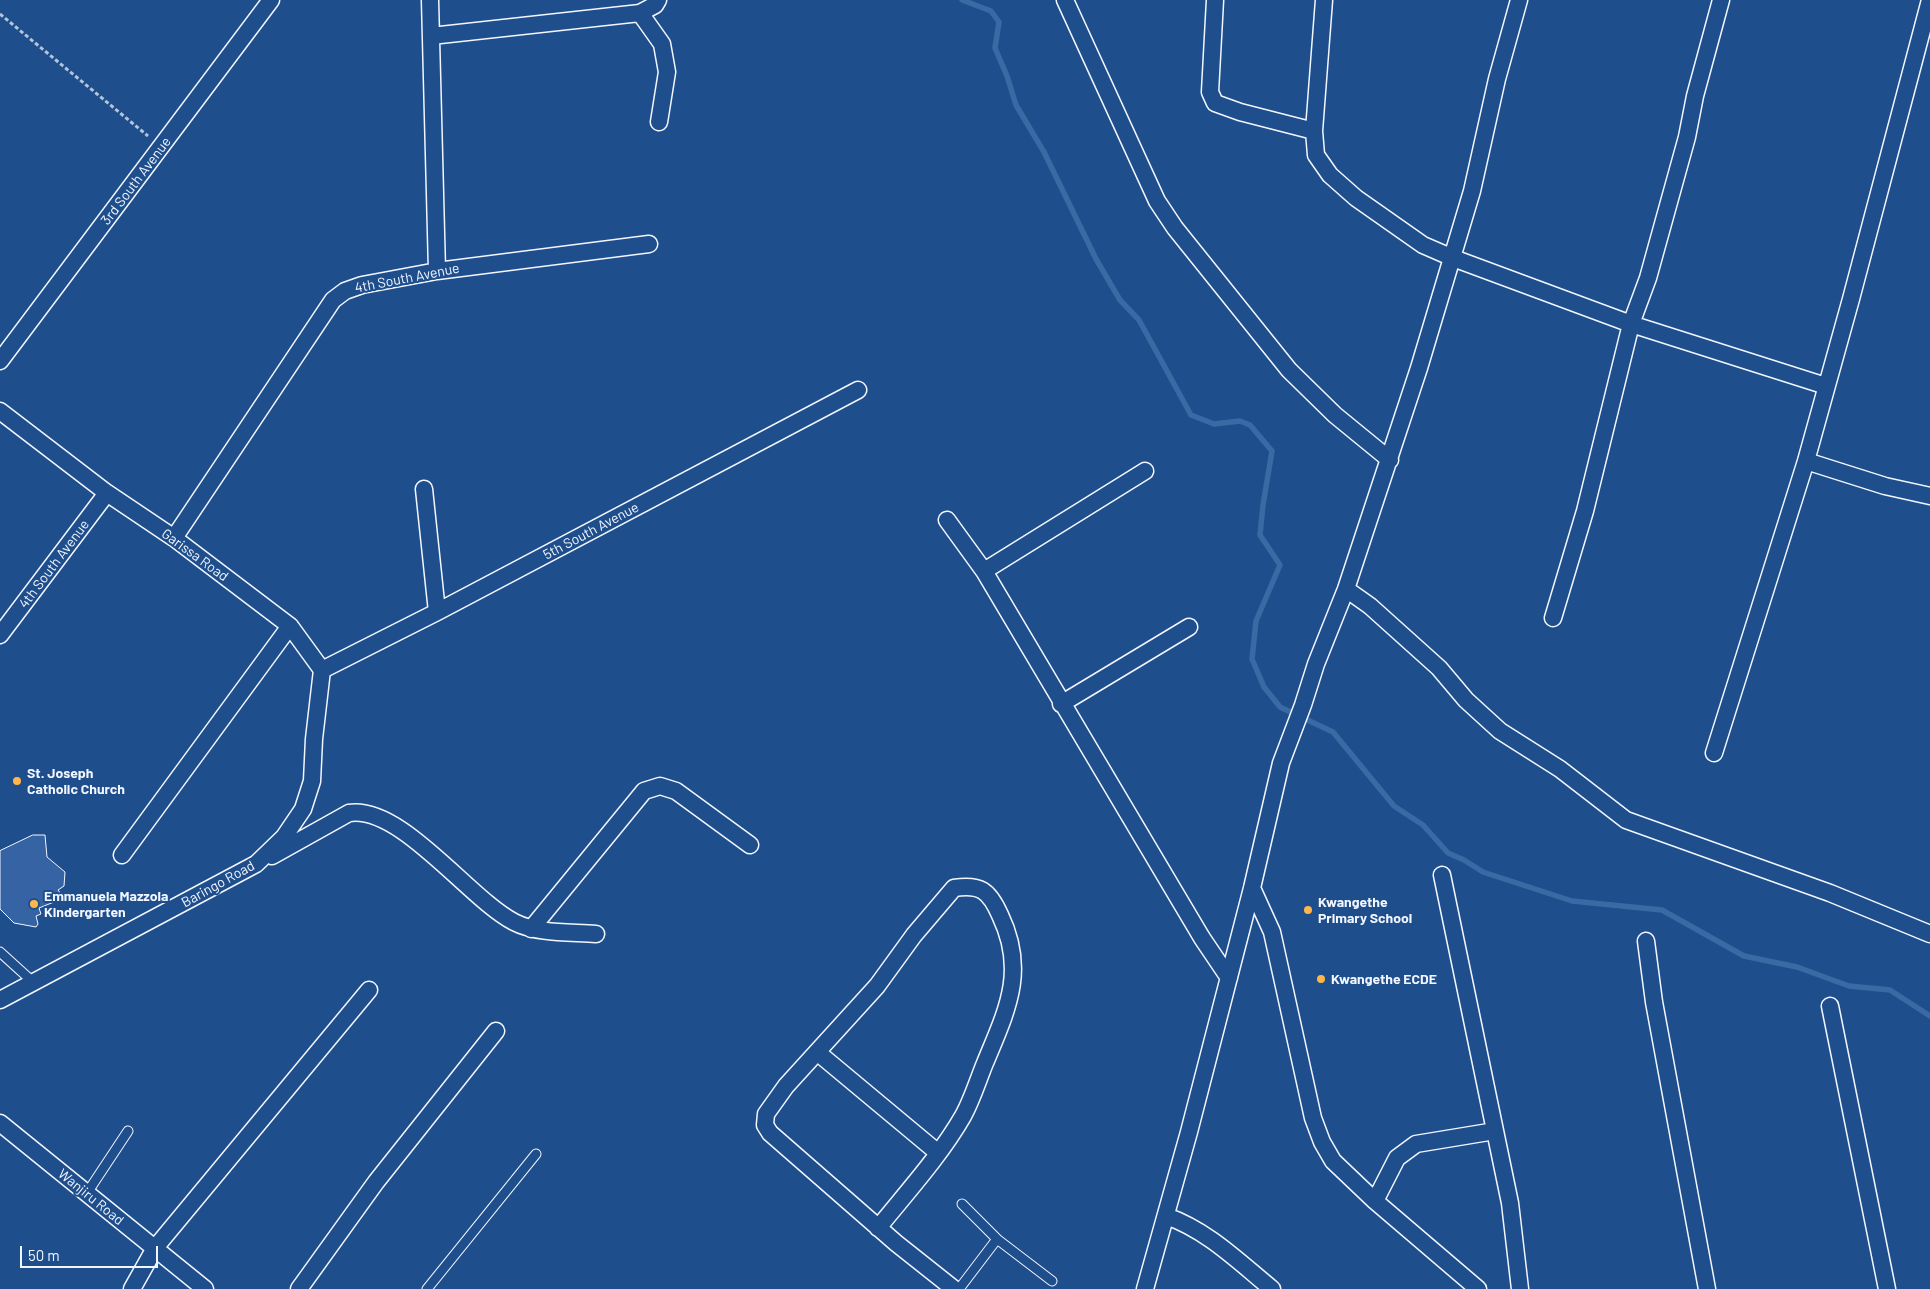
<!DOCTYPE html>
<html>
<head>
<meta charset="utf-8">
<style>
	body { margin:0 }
	#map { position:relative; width:1930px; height:1289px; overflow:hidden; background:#1f4e8c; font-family:Barlow,sans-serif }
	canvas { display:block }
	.scale { position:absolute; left:20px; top:1246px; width:138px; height:22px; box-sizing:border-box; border:2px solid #f2f6ff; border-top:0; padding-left:6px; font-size:15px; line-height:18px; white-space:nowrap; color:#f2f6ff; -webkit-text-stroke:4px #1f4e8c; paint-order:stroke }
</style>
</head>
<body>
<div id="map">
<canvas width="1930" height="1289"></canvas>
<div class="scale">50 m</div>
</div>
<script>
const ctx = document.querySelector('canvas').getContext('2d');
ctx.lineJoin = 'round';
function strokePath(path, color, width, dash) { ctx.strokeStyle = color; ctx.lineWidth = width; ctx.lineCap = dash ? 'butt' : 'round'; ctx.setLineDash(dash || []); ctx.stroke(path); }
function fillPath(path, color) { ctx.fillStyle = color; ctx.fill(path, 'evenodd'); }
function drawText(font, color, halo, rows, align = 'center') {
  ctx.font = font + ' Barlow,sans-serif'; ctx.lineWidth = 4; ctx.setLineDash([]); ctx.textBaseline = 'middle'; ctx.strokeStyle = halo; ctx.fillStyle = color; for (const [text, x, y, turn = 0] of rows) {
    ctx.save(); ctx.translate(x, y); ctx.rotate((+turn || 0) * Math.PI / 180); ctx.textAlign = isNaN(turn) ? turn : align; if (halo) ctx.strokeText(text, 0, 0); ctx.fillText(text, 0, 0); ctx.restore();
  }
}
strokePath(new Path2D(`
	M962,0l29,11 8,11 -4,26 12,28 9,29 28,47 52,107 24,41 19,20 52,95 23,9 26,-3 10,4 22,26 -9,54 -3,30 20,30 -24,56 -4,38 12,28 16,20 53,25 61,74 29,19 25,28 16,7 19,12 89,29 90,9 82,46 53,11 52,19 41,4 40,26`), '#3b69a3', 5.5);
const building = new Path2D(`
	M33,835h12l2,22 18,15 -1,14 -6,4 6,8 -25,10 2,6 -5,2 2,8 -2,3 -22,-4 -14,-14v-58z`);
fillPath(building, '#3563a3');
strokePath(building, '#f2f6ff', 1);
const service = new Path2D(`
	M0,952l33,30
	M87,1193l41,-62
	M962,1204l35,35 55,42
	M427,1289l109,-135
	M959,1289l38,-50`);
const minor = new Path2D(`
	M430,0l7,271
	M1065,0l92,201 18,27 114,142 46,45 55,45
	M1215,0l-5,92 5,11 25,9 74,19
	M1324,0l-10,131 2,24 14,20 26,23 67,47 30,13 178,66 195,62
	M640,13l22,31 5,28 -8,50
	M431,36l209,-23 15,-8 3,-5
	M0,361l271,-361
	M0,411l107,82 67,45 116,88 32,44 -8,69 -2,42 -9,28 -19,28 -28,27 -256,136
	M1806,461l79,25 45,10
	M424,489l13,123
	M947,520l37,51 218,367 27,40
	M174,538l159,-238 12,-9 17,-6 75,-14 212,-27
	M984,571l161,-100
	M1346,589l24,17 69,62 27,32 34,31 60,38 66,51 204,73 100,41
	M1553,618l32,-107 46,-187 17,-46 39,-141 8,-41 26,-96
	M0,635l107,-142
	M322,670l115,-58 421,-222
	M1061,704l128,-77
	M1714,753l92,-292 45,-162 79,-299
	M122,855l168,-229
	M272,856l77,-43c52,-8 119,85 165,109 23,12 56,10 82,12
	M1442,875l68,328 10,86
	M1252,888l20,44 41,186 9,24 11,19 42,40 103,88
	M531,929l113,-138 16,-5 16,5 74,54
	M1646,941l8,61 53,287
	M1830,1006l57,283
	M817,1052l120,100
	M0,1123l205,166
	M1375,1201l22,-43 19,-14 79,-13
	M1166,1216c41,14 73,46 106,73
	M878,1228c29,-36 62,-72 85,-112 9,-16 15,-36 22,-53 22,-53 42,-92 15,-148 -11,-25 -20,-31 -46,-27l-40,47 -37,51 -91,100 -20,28 -1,11 5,8 126,110 58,46
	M132,1289l23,-41 214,-258
	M299,1289l77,-107 120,-151
	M1145,1289l44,-157 63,-244 29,-125 22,-58 13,-41 30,-75 73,-221 53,-177 25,-112 22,-79`);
strokePath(service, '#f2f6ff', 11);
strokePath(minor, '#f2f6ff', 19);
strokePath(new Path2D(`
	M0,14l148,122`), '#b3c4dc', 3, [4, 2.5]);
strokePath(service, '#1f4e8c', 9);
strokePath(minor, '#1f4e8c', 16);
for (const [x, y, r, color] of [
	[17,781,5,"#ffb74d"],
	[34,904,5,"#ffb74d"],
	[1308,910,5,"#ffb74d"],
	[1321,979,5,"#ffb74d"]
]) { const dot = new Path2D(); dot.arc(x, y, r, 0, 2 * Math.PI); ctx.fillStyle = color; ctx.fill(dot); strokePath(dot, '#1f4e8c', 2); }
drawText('14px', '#f2f6ff', '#1f4e8c', [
	["3rd South Avenue",136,181,-53],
	["4th South Avenue",407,278,-11],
	["5th South Avenue",591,531,-28],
	["Garissa Road",195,555,36],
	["4th South Avenue",54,564,-53],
	["Baringo Road",218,884,-29],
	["Wanjiru Road",91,1197,39]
]);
drawText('bold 14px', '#f2f6ff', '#1f4e8c', [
	["St. Joseph",27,773],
	["Catholic Church",27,789],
	["Emmanuela Mazzola",44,896],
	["Kindergarten",44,912],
	["Kwangethe",1318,902],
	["Primary School",1318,918],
	["Kwangethe ECDE",1331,979]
], 'left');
</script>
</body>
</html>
